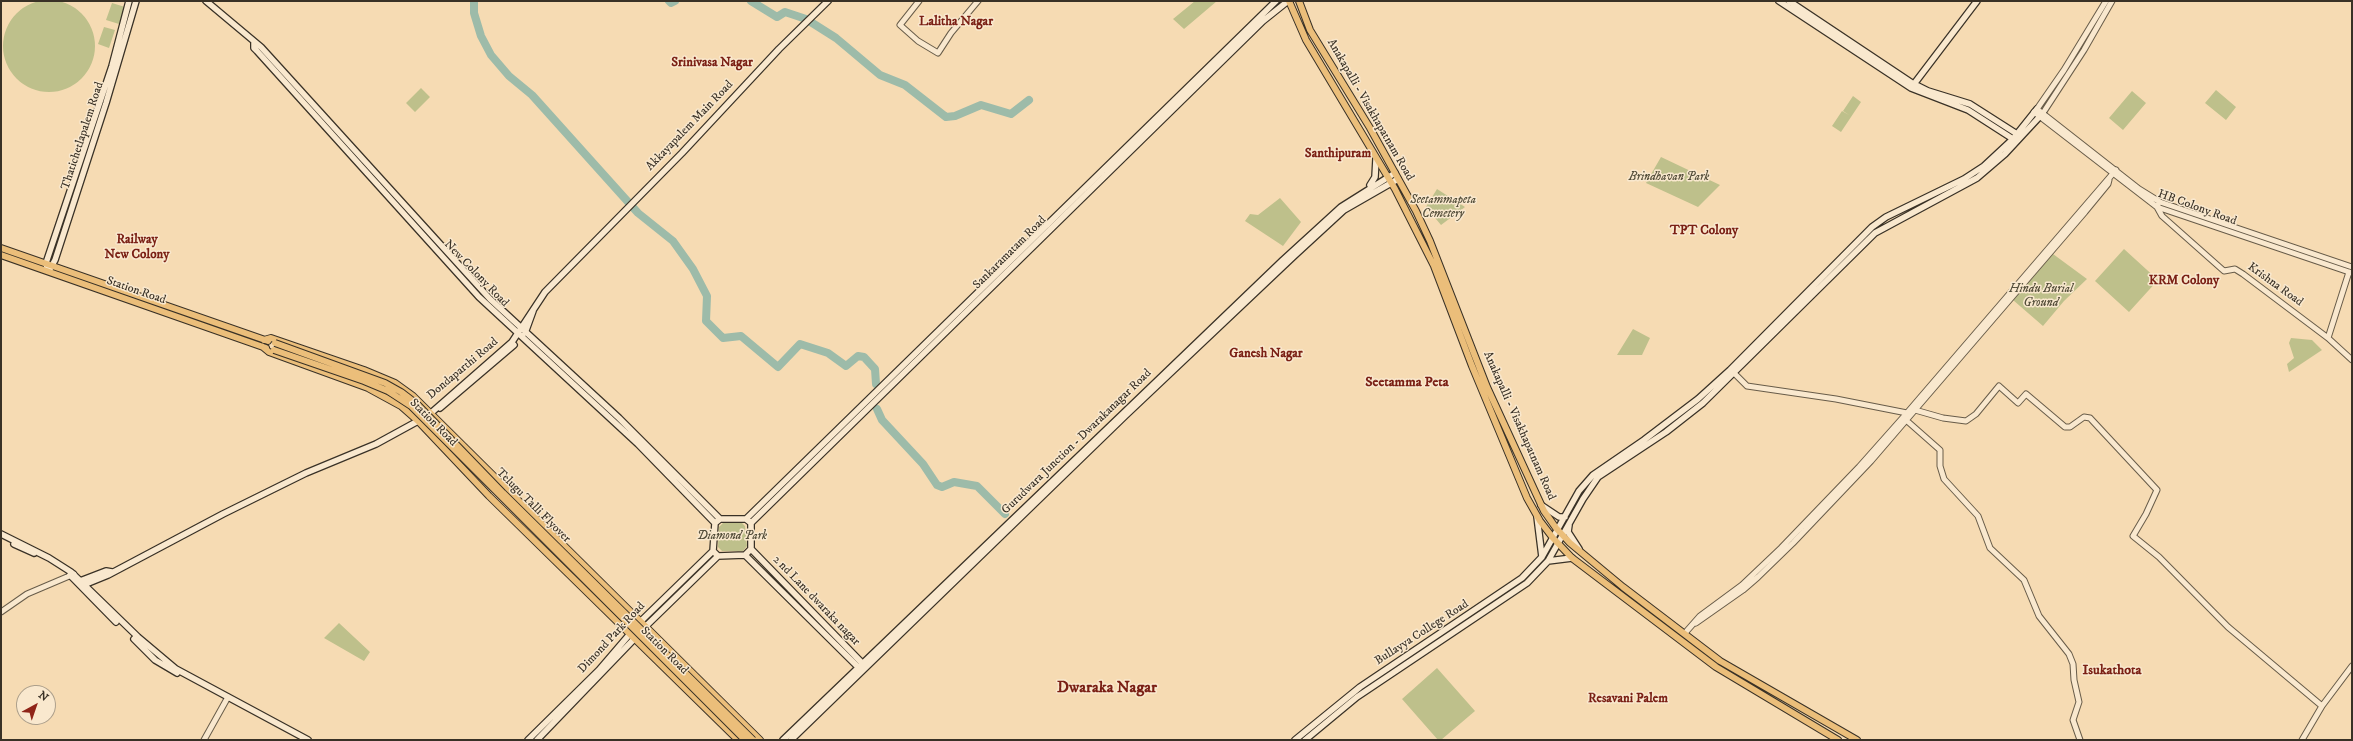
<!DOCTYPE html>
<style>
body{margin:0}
#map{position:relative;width:2353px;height:741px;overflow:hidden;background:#f6dbb3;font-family:"IM FELL DW Pica",serif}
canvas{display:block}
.frame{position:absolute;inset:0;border:2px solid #393126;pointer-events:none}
.north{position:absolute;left:16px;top:685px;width:40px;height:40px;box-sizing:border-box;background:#f9e8ce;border:1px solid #ac9f8b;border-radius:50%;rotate:40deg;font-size:11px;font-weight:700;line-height:16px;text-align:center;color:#393126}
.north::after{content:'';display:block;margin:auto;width:14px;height:18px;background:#8f2418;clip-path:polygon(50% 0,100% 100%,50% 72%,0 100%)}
</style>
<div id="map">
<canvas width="2353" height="741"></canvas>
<div class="frame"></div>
<div class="north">N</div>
</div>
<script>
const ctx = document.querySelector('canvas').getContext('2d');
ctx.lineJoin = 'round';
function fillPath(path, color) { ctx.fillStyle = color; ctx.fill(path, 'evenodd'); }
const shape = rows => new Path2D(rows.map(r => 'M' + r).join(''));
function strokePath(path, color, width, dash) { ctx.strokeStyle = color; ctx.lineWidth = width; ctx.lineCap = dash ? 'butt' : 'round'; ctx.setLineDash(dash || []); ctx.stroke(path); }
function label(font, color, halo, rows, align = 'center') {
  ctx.font = font + ' "IM FELL DW Pica",serif'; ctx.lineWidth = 3; ctx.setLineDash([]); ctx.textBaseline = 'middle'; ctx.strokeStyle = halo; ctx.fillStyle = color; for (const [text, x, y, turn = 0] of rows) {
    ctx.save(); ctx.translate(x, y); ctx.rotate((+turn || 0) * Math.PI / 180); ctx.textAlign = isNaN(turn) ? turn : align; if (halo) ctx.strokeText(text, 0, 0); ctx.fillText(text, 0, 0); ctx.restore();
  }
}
const green = shape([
 '3 46a46 46 0 1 1 92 0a46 46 0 1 1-92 0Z',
 [1195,1,1217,1,1184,29,1173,19],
 [112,3,125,7,119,24,106,20],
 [104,27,115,30,109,48,98,44],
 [421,88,430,97,415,112,406,103],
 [2216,90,2236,107,2226,120,2205,103],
 [2132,91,2146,103,2123,130,2109,118],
 [1853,96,1861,102,1841,132,1832,126,1842,111,1849,115,1843,111],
 [1661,157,1720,185,1698,207,1646,183],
 [1437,189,1465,207,1441,225,1426,207],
 [1280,198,1301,222,1283,246,1245,221,1250,214,1258,215],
 [2124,249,2158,280,2129,312,2095,281],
 [2053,254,2087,279,2064,301,2043,326,2013,300],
 [1633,329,1650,338,1642,355,1617,355],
 [2291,338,2312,340,2322,350,2289,372,2287,364,2294,358,2289,343],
 [723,523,742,523,745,526,747,546,743,551,722,551,718,547,719,527],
 [339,623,370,652,364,661,324,638],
 [1437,668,1475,711,1441,740,1438,740,1402,699]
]);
const river = shape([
 [474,1,474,13,481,36,491,55,509,76,532,95,638,213,673,241,693,269,707,296,706,321,723,338,741,336,778,367,800,344,828,353,846,366,858,356,864,357,875,369,876,384],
 [669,1,671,3,675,1],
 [751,1,777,17,785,12,806,19,836,38,880,75,905,85,946,117,955,116,981,105,1011,114,1029,100],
 [877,409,882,420,923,464,937,485,942,487,954,482,977,486,1005,514]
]);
const tertiary = shape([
 [919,1,900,25,918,41,938,53,951,33,978,1],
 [2106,1,2064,70,2037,109,2139,189,2160,202,2352,267],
 [2034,112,2157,207,2352,273],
 [2043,113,2084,50,2112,1],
 [2158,205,2157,207,2162,216,2224,271,2235,269,2243,274,2328,338,2352,360],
 [2328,338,2349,272],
 [1734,373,1747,386,1836,399,1907,413,1915,410,1943,418,1966,421,1976,414,1999,386,2018,403,2026,394,2065,427,2070,427,2084,417,2090,418,2157,490,2146,514,2133,536,2159,557,2228,627,2322,706,2302,740],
 [1906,420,1940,450,1940,466,1944,479,1978,516,1990,548,2024,580,2039,616,2069,654,2073,664,2074,680,2079,702,2073,720,2080,740],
 [1,612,27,594,74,574],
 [1696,623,1743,590,1758,577,1793,543,1871,461,2085,212,2108,184,2109,180],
 [1685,633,1700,616,1742,585,1781,548,1859,467,1907,413,2116,170],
 [2322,706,2352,666],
 [204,740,228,697]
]);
const secondary = shape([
 [206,1,261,47,490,299,619,418,720,519],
 [1779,1,1911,88,1968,110,2013,139],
 [1789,1,1912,83,1928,91,1970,104,2017,134],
 [254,43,254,48,257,51,479,297,638,444,715,523],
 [1914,84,1977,1],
 [1370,185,1375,177,1376,159],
 [47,268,46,263,112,66,129,1],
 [50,269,55,260,106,103,136,1],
 [525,333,533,311],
 [440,408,514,345],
 [431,413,512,342,545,292,682,153,779,49,828,1],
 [1541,505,1559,517,1565,517],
 [1537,517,1542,557],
 [720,519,746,519,751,523,751,549,745,555,718,556,713,551,715,523,720,519],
 [746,519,1276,1],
 [751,523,1263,21,1288,1],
 [1569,525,1568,532,1579,549],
 [1,534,49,558,71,572,138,637,176,669,308,740],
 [14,544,34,553],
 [751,549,864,665],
 [745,555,860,669],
 [1548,561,1572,558],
 [70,575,116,622],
 [80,581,106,571,112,572],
 [81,586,108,575,223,514,306,473,376,444,418,421],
 [643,629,718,556],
 [134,639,155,660,177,673],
 [528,740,599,670,641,621,713,551],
 [537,740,638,635],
 [783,740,1283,260,1341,207,1395,173],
 [791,740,1125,416,1294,256,1344,210,1398,179],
 [1295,740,1360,687,1522,578,1542,557,1579,491,1593,475,1644,440,1698,399,1730,370,1872,227,1886,217,1964,179,1984,166,2013,139,2037,109],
 [1305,740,1357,697,1527,583,1548,561,1583,499,1598,477,1666,432,1703,403,1875,233,1977,178,2005,154,2043,113]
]);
const primary = shape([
 [1289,1,1306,40,1395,189,1434,266,1472,366,1527,498,1540,521,1553,538,1572,558,1716,667,1838,740],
 [1299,1,1310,30,1370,128,1416,211,1430,241,1487,387,1544,511,1556,528,1570,543,1623,587,1720,661,1857,740],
 [1,248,268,341],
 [1,255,266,348],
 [264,340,271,338,364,370,395,383,413,396,760,740],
 [263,347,269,352,368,388,401,406,418,421,489,496,738,740]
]);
const primaryBridge = shape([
 [275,343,385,383,401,392,418,405,503,493,753,740],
 [274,350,364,381,388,391,411,406,745,740]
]);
const streetNames = [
 ["Anakapalli - Visakhapatnam Road",1370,110,60],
 ["Akkayapalem Main Road",690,126,-46],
 ["Thatichetlapalem Road",83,136,-72],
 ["HB Colony Road",2197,208,20],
 ["Sankaramatam Road",1010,253,-45],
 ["New Colony Road",476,274,46],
 ["Krishna Road",2275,285,36],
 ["Station Road",136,291,19],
 ["Dondaparthi Road",463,369,-40],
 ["Station Road",433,423,45],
 ["Anakapalli - Visakhapatnam Road",1519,426,66],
 ["Gurudwara Junction - Dwarakanagar Road",1077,442,-44],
 ["Telugu Talli Flyover",533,506,45],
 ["2 nd Lane dwaraka nagar",816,601,46],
 ["Bullayya College Road",1422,633,-33],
 ["Dimond Park Road",612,638,-47],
 ["Station Road",664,651,45]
];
const parkNames = [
 ["Brindhavan Park",1669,178],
 ["Seetammapeta",1443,201],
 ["Cemetery",1443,215],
 ["Hindu Burial",2041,290],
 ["Ground",2041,304],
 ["Diamond Park",732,537]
];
const neighbourhoodNames = [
 ["Lalitha Nagar",956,22],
 ["Srinivasa Nagar",712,63],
 ["Santhipuram",1338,154],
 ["TPT Colony",1704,231],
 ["Railway",137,240],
 ["New Colony",137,255],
 ["KRM Colony",2184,281],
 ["Ganesh Nagar",1266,354],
 ["Resavani Palem",1628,699]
];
const quarterNames = [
 ["Seetamma Peta",1407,383],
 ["Isukathota",2112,671]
];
const districtNames = [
 ["Dwaraka Nagar",1107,689]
];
fillPath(green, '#bec08b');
strokePath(river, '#9dbba9', 8);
strokePath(tertiary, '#685c49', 7);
strokePath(secondary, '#393126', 8);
strokePath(primary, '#393126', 8);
strokePath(tertiary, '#f9e8ce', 5);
strokePath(secondary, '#f9e8ce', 5.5);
strokePath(primary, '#ebbe7a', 6);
strokePath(primaryBridge, '#393126', 8, []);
strokePath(primaryBridge, '#ebbe7a', 6);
label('12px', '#393126', '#f9e8ce', streetNames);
label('italic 12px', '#544e3a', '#f9e8ce', parkNames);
label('bold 13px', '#7a1f14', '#f9e8ce', neighbourhoodNames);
label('bold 14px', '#7a1f14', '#f9e8ce', quarterNames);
label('bold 16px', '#7a1f14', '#f9e8ce', districtNames);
</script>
